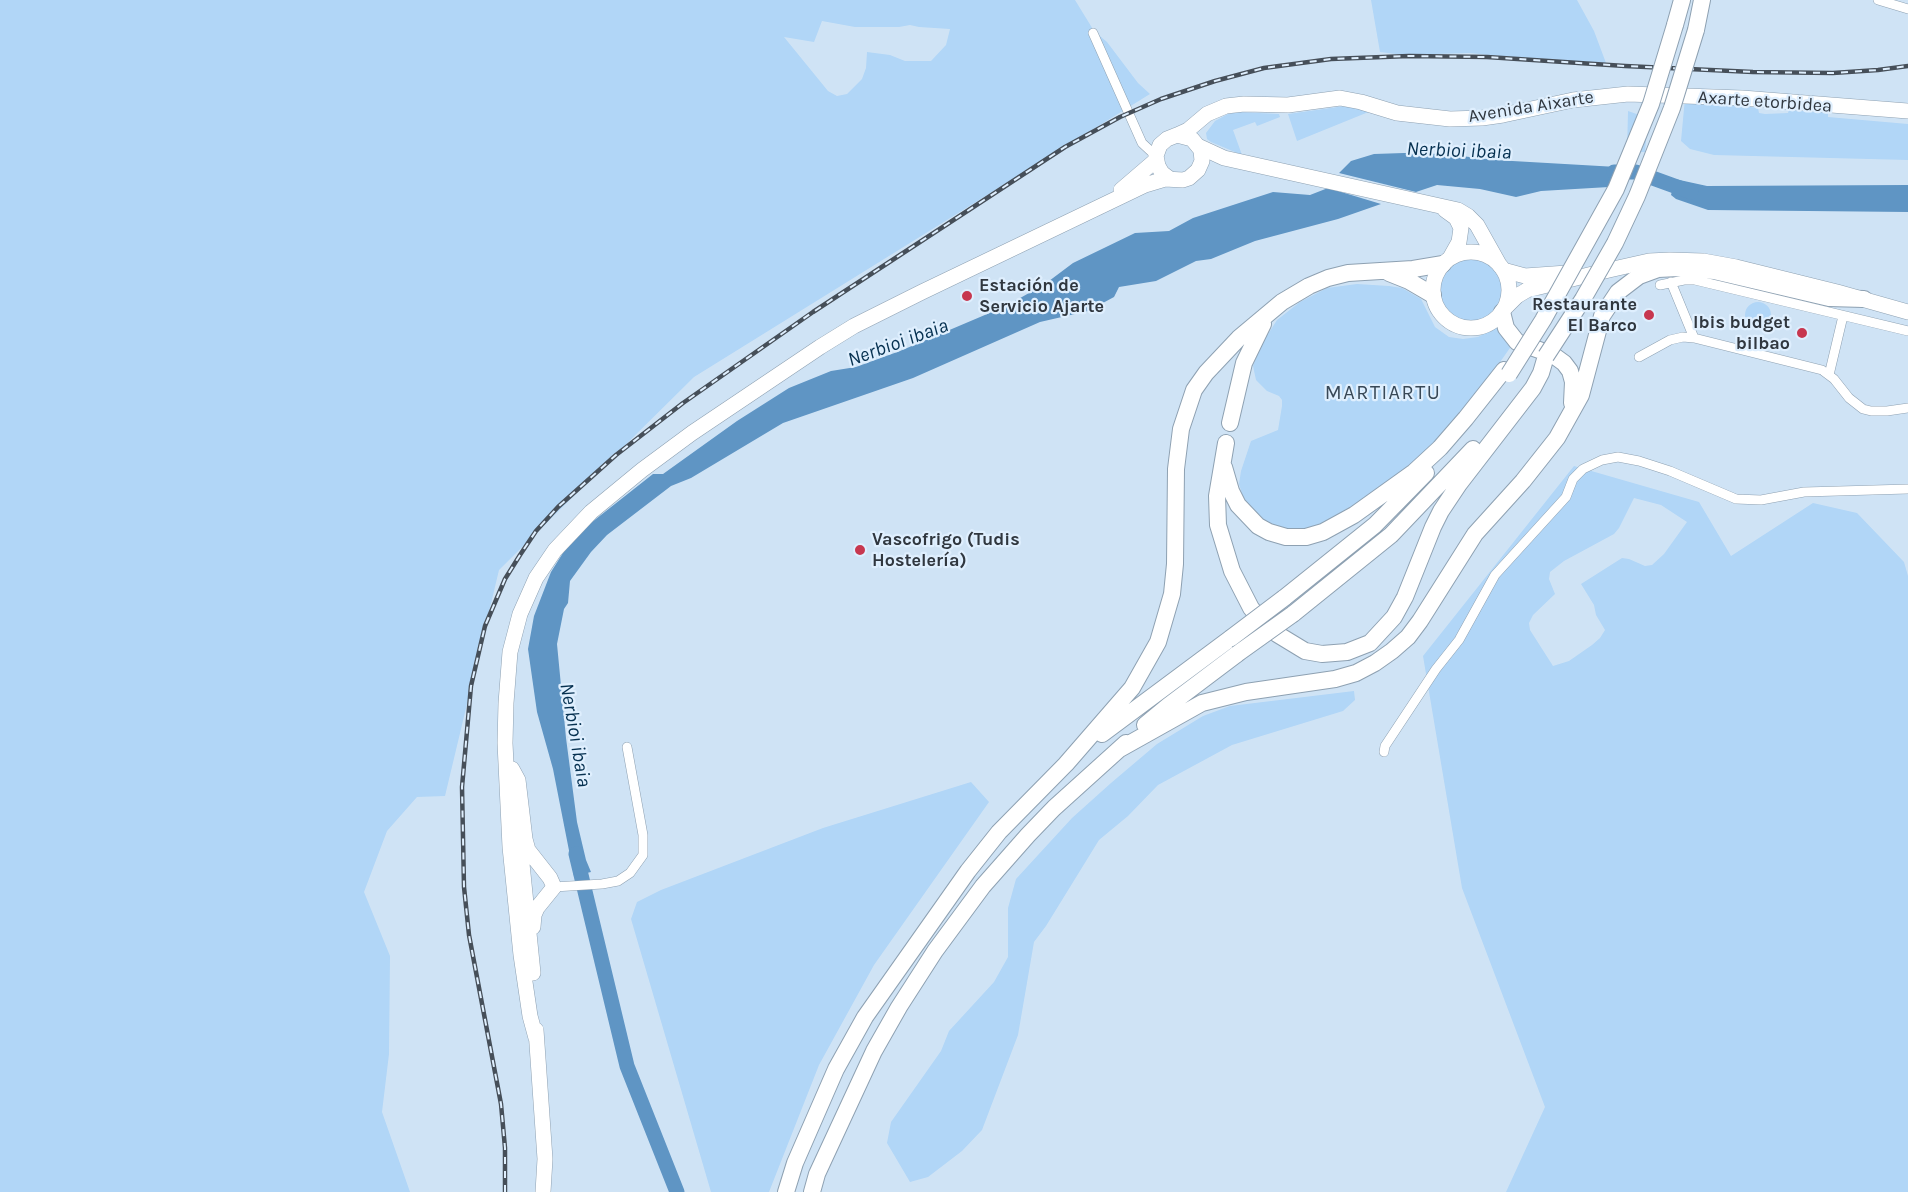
<!DOCTYPE html>
<meta charset="utf-8">
<style>
body{margin:0}
canvas{display:block;background:#cfe3f5}
</style>
<canvas width="1908" height="1192"></canvas>
<script>
const ctx = document.querySelector('canvas').getContext('2d');
ctx.lineJoin = 'round';
function fillPath(path, color) { ctx.fillStyle = color; ctx.fill(path, 'evenodd'); }
const shape = rows => new Path2D(rows.map(r => 'M' + r).join(''));
function strokePath(path, color, width, dash) { ctx.strokeStyle = color; ctx.lineWidth = width; ctx.lineCap = dash ? 'butt' : 'round'; ctx.setLineDash(dash || []); ctx.stroke(path); }
function label(font, color, halo, rows, align = 'center') {
  ctx.font = font + ' Karla,sans-serif'; ctx.lineWidth = 4.5; ctx.setLineDash([]); ctx.textBaseline = 'middle'; ctx.strokeStyle = halo; ctx.fillStyle = color; for (const [text, x, y, turn = 0] of rows) {
    ctx.save(); ctx.translate(x, y); ctx.rotate((+turn || 0) * Math.PI / 180); ctx.textAlign = isNaN(turn) ? turn : align; if (halo) ctx.strokeText(text, 0, 0); ctx.fillText(text, 0, 0); ctx.restore();
  }
}
const green = shape([
 [0,0,1075,0,1094,31,1107,42,1138,83,1150,94,694,377,499,570,445,796,417,797,387,831,364,892,390,956,389,1054,382,1112,410,1192,0,1192],
 [822,21,855,27,899,27,910,25,919,27,950,29,946,45,931,61,905,61,890,55,867,52,866,68,862,79,847,94,837,96,828,91,784,37,814,42],
 [1371,0,1577,0,1594,31,1606,63,1580,64,1469,53,1404,55,1380,52],
 [1685,98,1758,108,1759,113,1765,114,1788,113,1789,110,1828,112,1828,117,1908,124,1908,160,1714,155,1690,149,1681,141],
 [1352,105,1371,111,1297,141,1288,114],
 [1628,111,1648,118,1645,152,1627,152],
 [1238,112,1279,114,1280,117,1257,126,1255,122,1233,130,1242,155,1211,142,1207,139,1206,133,1215,121,1228,114],
 '1438 290a32 32 0 1 1 64 0a32 32 0 1 1-64 0Z',
 [1357,284,1389,286,1402,288,1421,299,1435,327,1449,337,1463,339,1478,337,1499,326,1512,345,1470,405,1408,469,1335,517,1306,531,1282,532,1267,525,1244,500,1239,484,1241,471,1251,441,1278,430,1282,406,1282,400,1279,396,1267,391,1256,380,1253,366,1261,345,1277,320,1300,302,1327,288],
 '1745 315a13 13 0 1 1 26 0a13 13 0 1 1-26 0Z',
 [1574,466,1699,502,1731,556,1813,503,1857,513,1904,562,1908,576,1908,1192,1506,1192,1545,1107,1462,888,1423,656],
 [1634,498,1661,505,1687,522,1664,554,1652,565,1645,566,1629,559,1622,558,1581,584,1594,605,1596,615,1605,630,1600,638,1592,645,1569,661,1553,666,1530,630,1529,623,1533,615,1555,594,1549,579,1550,572,1564,561,1614,534,1619,528],
 [1354,691,1355,700,1343,711,1232,745,1158,785,1128,816,1099,840,1046,926,1034,942,1018,1035,982,1130,962,1151,928,1177,910,1182,887,1143,891,1122,941,1051,949,1031,994,982,1008,957,1008,908,1016,879,1072,818,1111,783,1157,744,1203,716,1230,706],
 [971,782,989,802,874,965,819,1065,769,1192,711,1192,631,919,637,902,661,890,823,828]
]);
const water = shape([
 [1404,153,1444,154,1495,160,1617,167,1609,187,1541,191,1516,197,1480,189,1437,185,1416,192,1339,173,1351,161,1374,154],
 [1675,179,1707,186,1908,185,1908,212,1708,210,1676,199,1671,195],
 [1328,188,1381,204,1338,219,1255,241,1211,259,1196,261,1156,281,1119,287,1114,297,1088,311,1040,322,913,378,783,423,691,478,671,486,607,535,591,552,570,581,568,603,564,609,557,644,566,738,577,822,586,860,591,872,574,876,553,769,537,712,528,649,534,616,551,572,568,545,587,526,653,474,663,474,737,421,789,388,831,371,856,367,900,351,1006,306,1045,284,1073,263,1135,233,1169,231,1193,218,1273,192,1310,195]
]);
const river = shape([
 [1614,172,1636,172,1691,192],
 [576,854,627,1066,677,1192]
]);
const minor = shape([
 [1878,0,1908,9],
 [1093,33,1142,143,1156,156],
 [1671,282,1694,338],
 [1660,285,1684,280,1695,280,1908,331],
 [1639,357,1670,340,1683,337,1694,338,1822,370,1834,379,1849,398,1863,409,1871,411,1887,411,1908,408],
 [1829,375,1843,316],
 [1384,752,1385,746,1436,669,1459,640,1495,575,1566,497,1573,479,1583,469,1602,460,1618,457,1639,461,1670,471,1736,499,1761,500,1804,492,1908,489],
 [554,887,602,884,618,881,630,873,643,855,643,835,627,747]
]);
const primary = shape([
 [1177,135,1188,130,1207,114,1226,106,1244,104,1288,105,1340,98,1361,102,1397,113,1450,119,1482,118,1503,115,1573,100,1628,94,1742,98,1908,111],
 [1198,146,1224,158,1458,210,1468,216,1477,225,1500,266],
 [1121,190,1156,160],
 [1445,210,1456,218,1461,228,1459,242,1450,258],
 '1433 290a38 38 0 1 1 76 0a38 38 0 1 1-76 0Z',
 [1503,270,1525,276,1567,273],
 [1504,309,1517,296,1527,290,1609,270,1649,261,1670,260,1703,261,1736,267,1837,292,1908,312],
 [512,769,518,780,525,839,528,850,550,878,554,887,537,908,534,915,533,927],
 [518,824,533,973],
 [536,1030,545,1159,543,1192],
 [536,1038,530,1016,521,955,510,847,505,743,506,703,510,652,520,614,536,578,555,550,591,512,642,470,692,433,820,347,854,326,922,292,1145,185,1165,179,1183,180,1189,178,1198,170,1202,161,1201,150,1192,139,1177,135,1167,139,1160,145,1156,156,1158,166,1162,173,1170,179]
]);
const motorway = shape([
 [1675,25,1682,0],
 [1696,30,1702,0],
 [1389,273,1409,281,1433,295],
 [1502,312,1506,328,1517,342,1553,355,1564,363,1570,371,1573,382,1572,403],
 [1230,423,1244,363,1263,324],
 [1226,443,1217,496,1218,525,1232,571,1251,608,1262,622,1277,634,1305,651,1322,654,1347,652,1370,643,1394,617,1405,597,1433,527,1441,511,1459,484,1533,388,1541,373,1546,356],
 [1224,467,1231,491,1238,505,1258,526,1269,532,1286,537,1306,537,1323,532,1354,515,1414,472,1440,448,1466,418,1504,370],
 [1284,598,1375,525,1426,473],
 [1293,614,1391,535,1473,449],
 [1145,725,1168,706,1237,654],
 [1102,734,1231,638],
 [1118,750,1202,703,1246,692,1335,679,1356,673,1375,663,1392,651,1408,637,1420,621,1475,534,1523,481,1557,438,1581,395,1602,316,1618,292,1639,276,1658,269,1678,268,1714,271,1829,298,1864,299],
 [786,1192,795,1163,836,1069,865,1017,968,871,999,832,1066,764,1132,688,1158,642,1172,594,1175,564,1176,469,1181,429,1194,390,1206,373,1239,338,1282,302,1309,286,1328,278,1348,273,1413,269,1443,264],
 [812,1192,817,1174,874,1051,899,1007,935,951,983,886,1028,835,1054,808,1126,743]
]);
const rail = shape([
 [505,1192,505,1148,501,1104,469,935,464,887,462,787,471,686,485,626,505,579,520,555,536,531,558,507,616,455,683,403,813,312,1065,147,1120,117,1161,99,1215,81,1264,68,1331,59,1409,56,1487,57,1625,66,1753,72,1833,73,1878,70,1908,66]
]);
const motorwayBridge = shape([
 [1546,356,1583,299,1615,243,1637,196,1672,108,1696,30],
 [1509,374,1543,320,1616,189,1651,104,1675,25],
 [1231,638,1284,598],
 [1237,654,1293,614]
]);
const markers = [
 [967,296,6,"#c7374f"],
 [1649,315,6,"#c7374f"],
 [1802,333,6,"#c7374f"],
 [860,550,6,"#c7374f"]
];
const streetNames = [
 ["Axarte etorbidea",1765,102,4],
 ["Avenida Aixarte",1531,107,-9]
];
const poiNames = [
 ["Estación de",979,286],
 ["Servicio Ajarte",979,307],
 ["Restaurante",1637,305,"right"],
 ["El Barco",1637,326,"right"],
 ["Ibis budget",1790,323,"right"],
 ["bilbao",1790,344,"right"],
 ["Vascofrigo (Tudis",872,540],
 ["Hostelería)",872,561]
];
const waterNames = [
 ["Nerbioi ibaia",1459,151,2],
 ["Nerbioi ibaia",898,343,-20],
 ["Nerbioi ibaia",575,735,80]
];
const neighbourhoodNames = [
 ["MARTIARTU",1383,393]
];
fillPath(green, '#b1d6f7');
fillPath(water, '#5f95c4');
strokePath(river, '#5f95c4', 15);
strokePath(minor, '#8ea1b2', 10);
strokePath(primary, '#8ea1b2', 16);
strokePath(motorway, '#8ea1b2', 18);
strokePath(minor, '#fff', 9);
strokePath(primary, '#fff', 15);
strokePath(motorway, '#fff', 16);
strokePath(rail, '#464f59', 4.5);
strokePath(rail, '#dfeffe', 2, [7]);
strokePath(motorwayBridge, '#8ea1b2', 18, []);
strokePath(motorwayBridge, '#fff', 16);
for (const [x, y, r, color] of markers) { const dot = new Path2D(); dot.arc(x, y, r, 0, 2 * Math.PI); ctx.fillStyle = color; ctx.fill(dot); strokePath(dot, '#dfeffe', 2); }
label('18px', '#30373f', '#dfeffe', streetNames);
label('bold 18px', '#30373f', '#dfeffe', poiNames, 'left');
label('italic 20px', '#063151', '#dfeffe', waterNames);
ctx.letterSpacing = '1.5px';
label('20px', '#384857', '#dfeffe', neighbourhoodNames);
ctx.letterSpacing = '0px';
</script>
